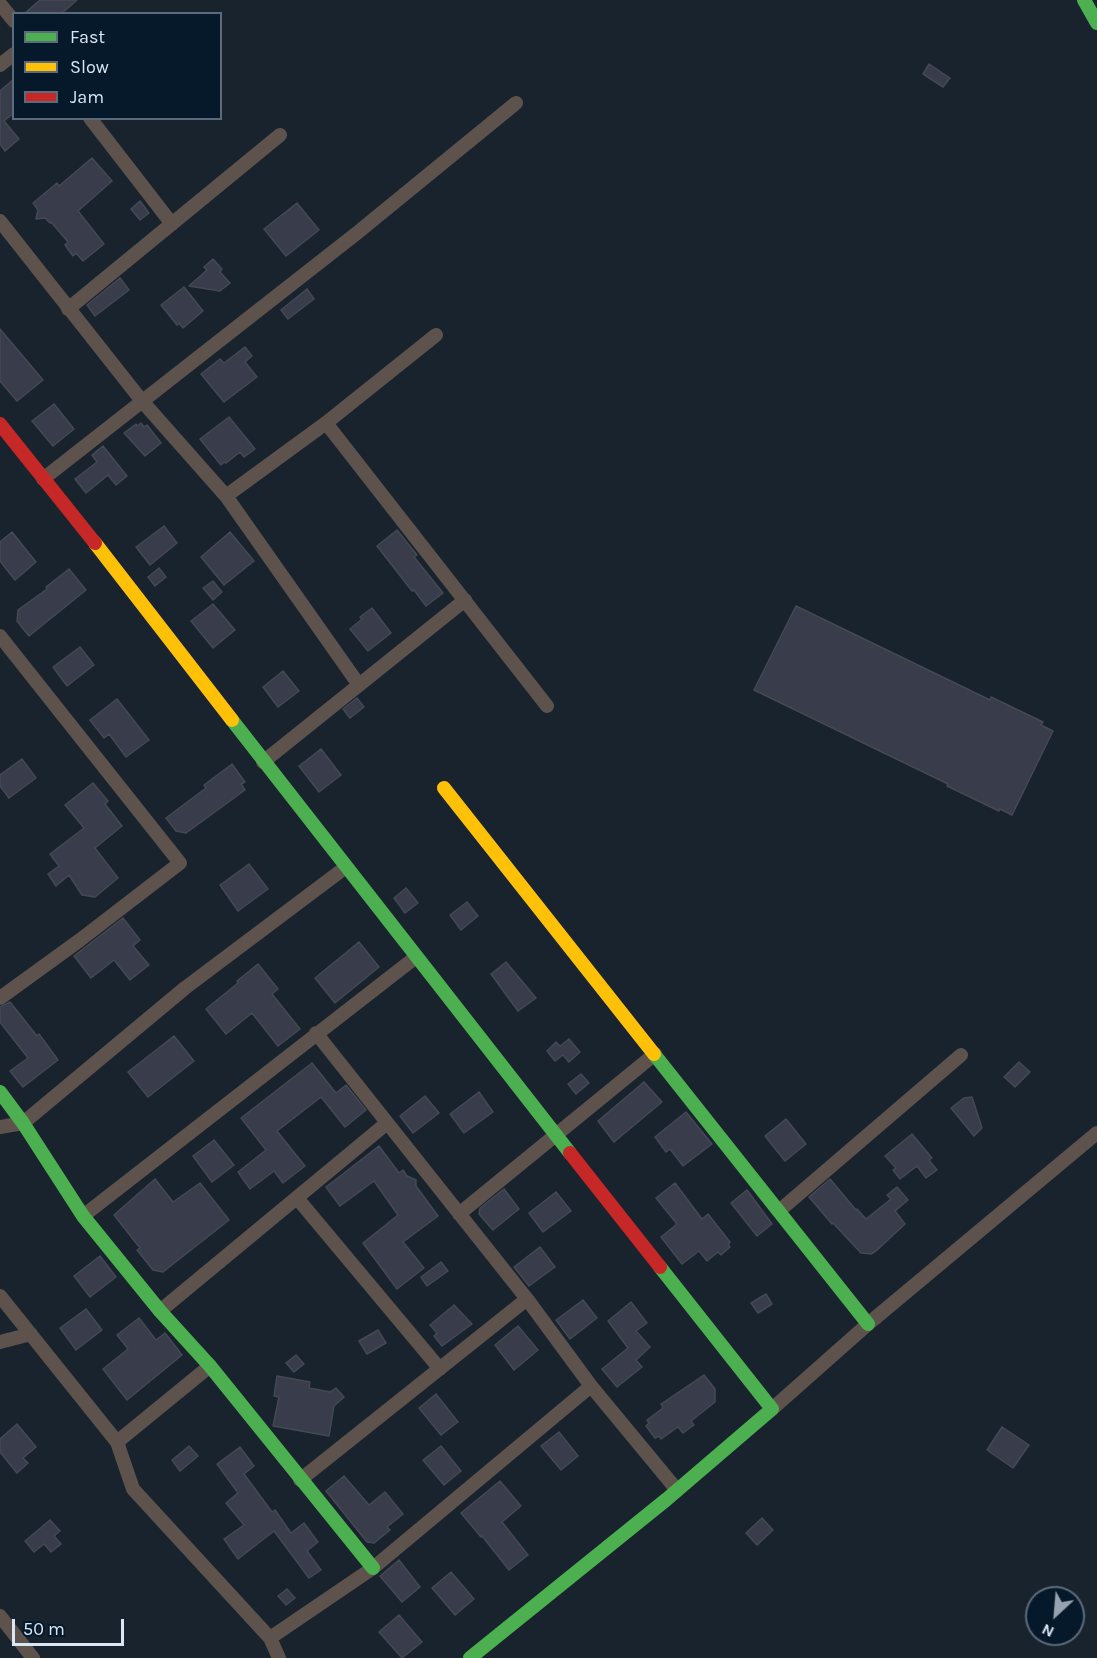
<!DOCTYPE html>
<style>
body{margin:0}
#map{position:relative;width:1097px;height:1658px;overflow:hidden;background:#18232d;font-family:Karla,sans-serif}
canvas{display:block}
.legend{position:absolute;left:12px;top:12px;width:210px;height:108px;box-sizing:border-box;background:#06192b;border:2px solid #5b6b7b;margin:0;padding:8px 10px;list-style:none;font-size:18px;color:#dae6f4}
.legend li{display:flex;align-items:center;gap:12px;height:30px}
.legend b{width:30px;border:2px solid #5b6b7b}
.north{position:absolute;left:1025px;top:1586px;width:60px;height:60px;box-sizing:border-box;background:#06192b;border:2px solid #5b6b7b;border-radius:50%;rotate:206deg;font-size:16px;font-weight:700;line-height:24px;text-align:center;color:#dae6f4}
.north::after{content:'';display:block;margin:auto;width:21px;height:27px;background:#96a2ae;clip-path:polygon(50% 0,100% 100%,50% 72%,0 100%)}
.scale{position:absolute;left:12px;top:1619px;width:112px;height:27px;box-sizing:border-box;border:3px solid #dae6f4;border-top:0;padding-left:8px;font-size:18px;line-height:21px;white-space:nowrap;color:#dae6f4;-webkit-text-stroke:4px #06192b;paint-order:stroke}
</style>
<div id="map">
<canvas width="1097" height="1658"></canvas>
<ul class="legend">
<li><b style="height:8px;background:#4caf50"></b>Fast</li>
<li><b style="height:8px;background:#ffc107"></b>Slow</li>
<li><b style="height:8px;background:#c62828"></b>Jam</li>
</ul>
<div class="north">N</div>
<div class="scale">50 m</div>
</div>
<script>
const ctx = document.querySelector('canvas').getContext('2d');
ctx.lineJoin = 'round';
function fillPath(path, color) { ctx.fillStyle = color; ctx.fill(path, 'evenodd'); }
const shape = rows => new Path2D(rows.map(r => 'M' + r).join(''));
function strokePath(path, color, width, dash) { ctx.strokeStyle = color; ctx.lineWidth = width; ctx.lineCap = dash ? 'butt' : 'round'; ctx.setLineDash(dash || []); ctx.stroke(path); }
const building = shape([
 [40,0,77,0,61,14,24,14,40,0],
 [929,64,950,78,943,87,923,74,929,64],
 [14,79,14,113,4,121,19,139,5,151,0,144,0,91,14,79],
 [92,158,112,181,78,211,104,244,83,261,76,253,73,256,65,245,68,242,51,222,50,223,45,218,36,219,38,210,33,203,57,183,59,186,92,158],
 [140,201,149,213,140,220,131,209,140,201],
 [297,203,319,230,286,256,264,229,297,203],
 [213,259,222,269,220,272,230,283,220,291,189,286,207,270,204,267,213,259],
 [120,278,129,290,95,316,87,305,120,278],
 [184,287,203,311,183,328,179,323,177,325,161,305,184,287],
 [307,289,314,299,288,319,281,310,307,289],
 [0,329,43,380,17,401,0,381,0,329],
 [245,347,252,356,245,362,257,377,224,402,201,374,220,359,224,363,245,347],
 [54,404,74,429,53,446,32,421,54,404],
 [229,417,255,449,244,457,240,452,226,463,224,462,221,465,200,439,229,417],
 [141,423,144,427,147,425,161,443,145,456,124,433,136,424,137,426,141,423],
 [103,446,127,476,116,485,108,475,86,493,75,479,97,462,92,455,103,446],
 [164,526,177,543,150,565,136,547,164,526],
 [397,530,417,555,414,557,443,593,426,606,414,590,412,591,377,546,397,530],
 [12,532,36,562,15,580,0,561,0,542,12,532],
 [230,532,254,561,224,585,201,557,230,532],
 [159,568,166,577,155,586,148,577,159,568],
 [69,569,86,590,29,636,17,621,18,610,47,589,46,587,69,569],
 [213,581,222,592,213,600,203,588,213,581],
 [213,604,235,630,213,648,191,621,213,604],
 [796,606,990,700,991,697,1043,722,1041,725,1053,731,1012,815,1000,809,999,811,947,786,948,784,754,690,796,606],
 [372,608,391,633,368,651,350,629,362,619,360,617,372,608],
 [80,647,94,665,67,686,53,667,80,647],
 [283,671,299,691,278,707,263,687,283,671],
 [357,698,364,707,350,718,343,709,357,698],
 [117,699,149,740,126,757,109,734,104,738,90,720,117,699],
 [321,749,341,775,319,792,299,766,321,749],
 [22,759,36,778,9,798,0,786,0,775,22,759],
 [232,764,245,782,241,784,245,790,186,833,176,831,166,818,206,788,204,785,232,764],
 [93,783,108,801,105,804,122,826,95,848,118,878,95,897,82,895,69,875,56,886,48,874,59,866,50,854,84,828,65,805,93,783],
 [249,864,268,889,238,911,220,885,249,864],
 [406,888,418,903,405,913,394,898,406,888],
 [467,902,478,916,461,930,450,915,467,902],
 [123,918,140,940,133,946,149,965,130,980,114,960,91,978,74,956,123,918],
 [359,942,379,967,335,1003,315,978,359,942],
 [506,962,536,998,518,1011,491,974,506,962],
 [258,964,278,989,272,994,300,1029,278,1046,252,1013,226,1034,206,1009,238,983,237,981,258,964],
 [10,1002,37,1036,39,1034,58,1060,23,1087,10,1071,28,1058,0,1022,0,1007,10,1002],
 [174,1036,194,1061,148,1097,128,1072,174,1036],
 [569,1039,580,1052,569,1062,563,1055,555,1061,547,1051,556,1042,560,1046,569,1039],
 [1019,1062,1030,1072,1015,1087,1004,1077,1019,1062],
 [312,1063,336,1093,346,1085,366,1110,345,1127,321,1097,277,1131,305,1166,283,1183,274,1171,250,1189,238,1172,266,1150,241,1118,312,1063],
 [581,1074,589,1083,576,1094,568,1084,581,1074],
 [644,1082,662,1102,614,1142,598,1121,644,1082],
 [479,1092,493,1112,464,1133,450,1114,479,1092],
 [425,1096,439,1113,413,1133,400,1116,425,1096],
 [972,1097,982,1128,974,1136,951,1108,964,1098,972,1097],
 [686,1112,712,1144,683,1166,670,1149,666,1152,655,1137,686,1112],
 [786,1119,806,1144,785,1161,765,1136,786,1119],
 [912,1134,932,1158,929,1160,937,1170,926,1178,917,1166,900,1179,893,1170,896,1168,885,1156,912,1134],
 [214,1140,234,1165,212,1182,193,1156,214,1140],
 [379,1146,399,1173,403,1170,407,1176,416,1180,416,1186,438,1216,403,1242,424,1268,397,1289,363,1243,398,1215,374,1181,340,1206,326,1187,379,1146],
 [155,1179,173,1202,200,1183,229,1220,163,1272,153,1270,137,1250,140,1248,114,1215,155,1179],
 [830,1179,856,1210,857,1209,866,1219,891,1199,887,1195,897,1187,908,1200,895,1211,905,1224,876,1251,871,1254,861,1253,833,1223,832,1224,809,1197,830,1179],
 [675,1183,702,1219,708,1214,730,1242,728,1245,730,1247,721,1255,718,1252,707,1261,699,1251,682,1264,661,1237,677,1224,656,1198,675,1183],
 [504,1189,519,1209,493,1230,479,1214,480,1208,504,1189],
 [747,1190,772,1224,757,1236,731,1203,747,1190],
 [556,1192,571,1211,543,1232,529,1213,556,1192],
 [540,1247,555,1267,529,1286,514,1267,540,1247],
 [100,1256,116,1277,90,1297,74,1276,100,1256],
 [441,1262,448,1271,427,1286,421,1277,441,1262],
 [766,1294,772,1304,758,1313,751,1303,766,1294],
 [583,1300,597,1318,570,1339,556,1320,583,1300],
 [631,1302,647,1323,636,1331,650,1347,636,1360,642,1367,617,1387,602,1369,628,1348,608,1321,631,1302],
 [454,1305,472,1324,442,1346,434,1336,437,1333,430,1325,454,1305],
 [86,1309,102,1330,76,1350,60,1328,86,1309],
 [139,1318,156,1340,165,1333,182,1355,127,1400,103,1369,128,1349,117,1335,139,1318],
 [518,1326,538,1350,514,1370,495,1345,518,1326],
 [378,1330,386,1343,367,1354,359,1341,378,1330],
 [296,1355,304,1364,294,1372,286,1363,296,1355],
 [704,1375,715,1389,715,1402,691,1421,694,1425,683,1433,678,1427,661,1439,659,1436,655,1438,646,1426,649,1423,647,1420,663,1408,661,1404,704,1375],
 [277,1376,310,1382,309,1388,330,1392,336,1388,344,1397,334,1406,329,1436,273,1426,279,1397,274,1396,277,1376],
 [436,1394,458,1422,441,1435,419,1408,436,1394],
 [17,1424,36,1447,23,1458,28,1463,17,1473,0,1452,0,1439,17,1424],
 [1002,1427,1029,1445,1013,1468,987,1450,1002,1427],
 [559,1432,578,1456,561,1470,541,1446,559,1432],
 [189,1446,198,1456,180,1471,172,1460,189,1446],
 [441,1446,461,1471,444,1485,423,1460,441,1446],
 [240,1447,254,1466,244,1474,272,1512,275,1510,291,1533,304,1523,318,1542,307,1551,321,1570,309,1578,274,1531,238,1559,224,1539,244,1525,226,1503,238,1493,217,1464,240,1447],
 [344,1476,369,1505,385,1492,403,1514,387,1527,390,1530,374,1543,367,1542,326,1491,344,1476],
 [500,1481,521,1506,502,1522,528,1555,509,1570,482,1536,481,1537,461,1513,500,1481],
 [762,1518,773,1530,757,1545,746,1533,762,1518],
 [50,1520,60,1531,54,1536,61,1544,51,1552,44,1544,34,1552,25,1541,50,1520],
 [399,1560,420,1587,402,1602,380,1576,399,1560],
 [451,1572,474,1599,455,1615,432,1588,451,1572],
 [287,1589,295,1598,286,1605,278,1596,287,1589],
 [399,1615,422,1642,402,1658,379,1632,399,1615]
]);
const street = shape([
 [0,4,14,21],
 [0,65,14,54],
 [90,118,172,224],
 [0,221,142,401,226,496,359,685],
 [68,309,280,135],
 [326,423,547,706],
 [43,479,357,233,516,103],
 [226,496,326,423,436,335],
 [0,636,180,863,80,940,0,998],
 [263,762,465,600],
 [316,1033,527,1299,591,1386,677,1490],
 [0,1127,23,1123,185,988,346,867],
 [297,1198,440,1369],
 [779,1211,961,1055],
 [459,1214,655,1054],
 [83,1216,416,957],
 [0,1296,117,1442,133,1489,270,1638,279,1658],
 [160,1311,387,1123],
 [0,1342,31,1334],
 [772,1409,868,1324,1097,1133],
 [117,1442,210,1366],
 [300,1480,527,1299],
 [0,1616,33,1658],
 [270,1638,373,1568,591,1386]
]);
const fast = shape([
 [1084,0,1097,23],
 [232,720,570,1153],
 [654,1054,868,1324],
 [0,1092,23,1123,83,1216,160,1311,210,1366,373,1568],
 [470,1658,667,1499,772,1409,660,1267]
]);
const slow = shape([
 [95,543,232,720],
 [444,788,654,1054]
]);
const jam = shape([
 [0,424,95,543],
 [570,1153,660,1267]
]);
fillPath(building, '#393c4a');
strokePath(building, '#454953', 1.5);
strokePath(street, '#5e534c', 14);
strokePath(fast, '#4caf50', 14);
strokePath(slow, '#ffc107', 14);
strokePath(jam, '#c62828', 14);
</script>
